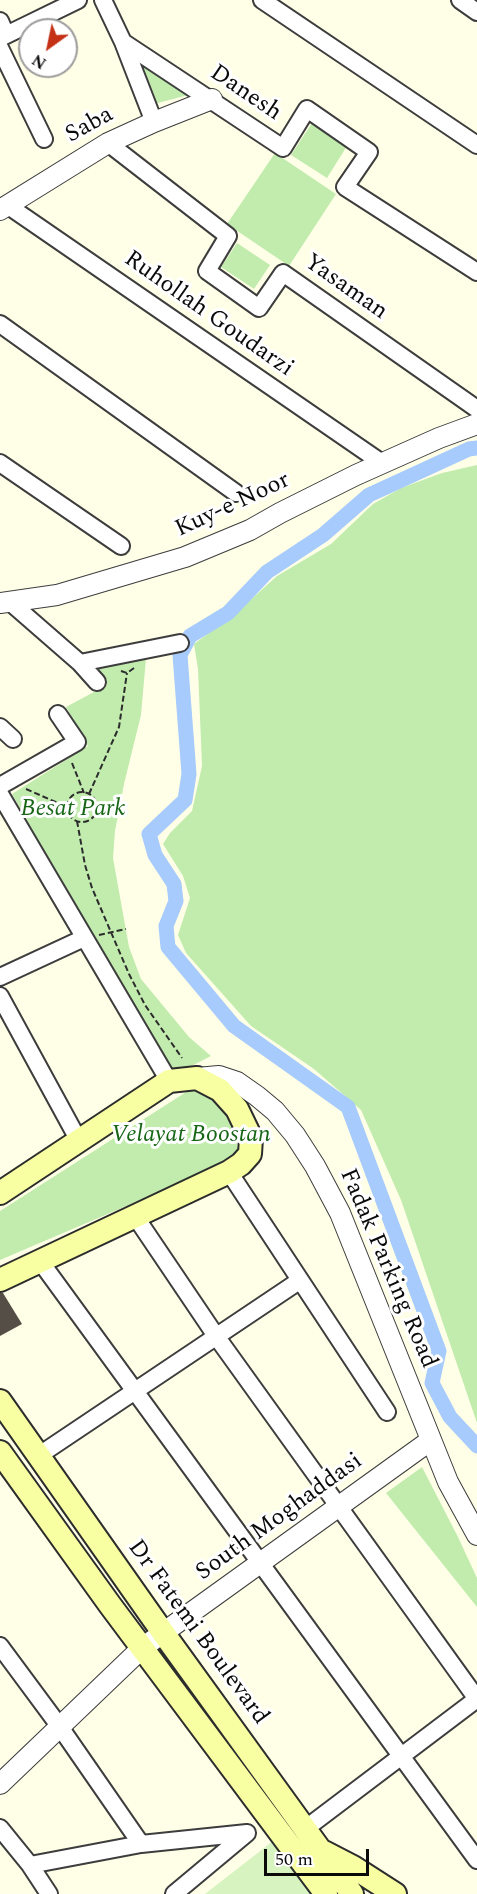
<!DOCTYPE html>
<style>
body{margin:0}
#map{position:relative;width:477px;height:1894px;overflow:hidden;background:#ffffe7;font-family:Spectral,serif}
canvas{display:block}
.north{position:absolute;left:18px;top:18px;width:60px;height:60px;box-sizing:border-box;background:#fff;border:2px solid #9d9d9d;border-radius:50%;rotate:213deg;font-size:16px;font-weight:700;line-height:24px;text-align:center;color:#0a0a0a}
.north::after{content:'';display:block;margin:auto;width:21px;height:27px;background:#c53117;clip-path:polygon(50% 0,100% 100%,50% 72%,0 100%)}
.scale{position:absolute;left:264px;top:1849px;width:105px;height:27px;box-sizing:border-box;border:3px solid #0a0a0a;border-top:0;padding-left:8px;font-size:18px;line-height:21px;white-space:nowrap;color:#0a0a0a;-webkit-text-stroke:4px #fff;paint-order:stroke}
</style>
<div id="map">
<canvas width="477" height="1894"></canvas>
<div class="north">N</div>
<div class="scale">50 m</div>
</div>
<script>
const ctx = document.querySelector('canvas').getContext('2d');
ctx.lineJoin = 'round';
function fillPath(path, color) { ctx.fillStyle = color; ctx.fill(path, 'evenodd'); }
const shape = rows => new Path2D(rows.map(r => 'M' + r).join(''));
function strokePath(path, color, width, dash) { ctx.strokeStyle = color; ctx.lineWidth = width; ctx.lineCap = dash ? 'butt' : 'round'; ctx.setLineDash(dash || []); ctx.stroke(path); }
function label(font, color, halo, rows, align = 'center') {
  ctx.font = font + ' Spectral,serif'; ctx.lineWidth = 6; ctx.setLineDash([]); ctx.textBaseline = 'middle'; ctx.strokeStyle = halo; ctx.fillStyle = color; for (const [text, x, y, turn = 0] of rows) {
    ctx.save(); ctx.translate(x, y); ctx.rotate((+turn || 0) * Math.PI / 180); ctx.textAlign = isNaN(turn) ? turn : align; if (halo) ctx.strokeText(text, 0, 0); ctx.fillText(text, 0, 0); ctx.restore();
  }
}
const green = shape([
 [136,59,192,94,154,104],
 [312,123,347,146,327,178,291,155],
 [275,153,336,194,289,266,227,224],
 [237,243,270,265,254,289,221,267],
 [477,465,477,1423,401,1200,361,1110,314,1069,251,1026,186,953,178,935,190,898,183,876,163,844,170,833,192,811,202,766,198,669,194,644,236,613,277,576,331,544,373,504,401,488,442,473],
 [146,658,141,715,124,784,115,831,113,858,129,947,141,979,189,1037,211,1056,176,1074,88,931,12,794,88,746,66,707,107,685,90,666],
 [194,1087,208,1093,218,1104,235,1131,238,1149,234,1160,0,1260,0,1211],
 [422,1467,458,1537,477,1578,477,1607,386,1493]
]);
const pitch = shape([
 [273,1841,312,1894,205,1894]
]);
const canal = shape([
 [477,448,469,449,369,495,323,535,267,572,228,613,190,636,180,655,189,774,185,800,149,834,155,855,174,884,176,901,166,926,168,947,234,1026,348,1107,439,1351,432,1383,450,1417,477,1446]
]);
const building = shape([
 [0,1293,3,1293,22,1324,0,1336]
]);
const path = shape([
 [121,671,127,673,134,668],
 [72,763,84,793],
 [26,789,67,807],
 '67 807a15 15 0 1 1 30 0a15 15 0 1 1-30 0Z',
 [89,794,119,727,127,673],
 [77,821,85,865,92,888,129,974,145,1005,182,1058],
 [99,935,126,929]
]);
const minor = shape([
 [103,0,123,42,154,122],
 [262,0,477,145],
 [460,0,477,12],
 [0,21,6,35],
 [0,38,78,0],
 [123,42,283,148,307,109,369,152,345,187,477,272],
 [0,48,44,139],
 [108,143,228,236,207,271,259,308,283,273,477,409],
 [7,205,382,463],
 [0,324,236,493],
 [0,463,121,546],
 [10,602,80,663,97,682],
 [80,663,180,643],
 [0,727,13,739],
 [0,786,77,742,58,714],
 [0,794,169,1081],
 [0,977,84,938],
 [0,996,79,1141],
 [229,1172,387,1412],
 [135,1216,216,1336,477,1699],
 [40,1261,477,1860],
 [38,1456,299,1281],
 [0,1646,60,1727,141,1844],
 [0,1828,30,1865,49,1894],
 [305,1829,477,1699],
 [30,1865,141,1844,247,1833],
 [174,1894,247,1833]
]);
const tertiary = shape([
 [0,210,108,143,154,122,212,99],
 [0,603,57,595,185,557,250,530,280,513,356,475,439,438,477,424],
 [197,1078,219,1076,237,1082,257,1096,275,1111,295,1135,315,1166,340,1213,448,1482,477,1535],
 [0,1784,142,1648,431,1440]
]);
const secondary = shape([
 [0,1193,169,1081,197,1078,220,1090,237,1109,251,1138,250,1154,241,1164,229,1172,0,1280],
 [0,1401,164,1634,352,1894],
 [0,1452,110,1605,326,1894],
 [324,1852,353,1867,395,1894]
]);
const streetNames = [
 ["Danesh",245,94,34],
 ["Saba",90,126,-29],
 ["Yasaman",345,288,35],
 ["Ruhollah Goudarzi",208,315,35],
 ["Kuy-e Noor",233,506,-25],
 ["Fadak Parking Road",387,1269,67],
 ["South Moghaddasi",280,1518,-36],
 ["Dr Fatemi Boulevard",197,1633,54]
];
const parkNames = [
 ["Besat Park",73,810],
 ["Velayat Boostan",191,1136]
];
fillPath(green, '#c2ecae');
fillPath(pitch, '#d7f3c0');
strokePath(canal, '#a6cbfc', 15);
fillPath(building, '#544e46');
strokePath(minor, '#3d3d3d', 20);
strokePath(tertiary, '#3d3d3d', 22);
strokePath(secondary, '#2c2c2c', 26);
strokePath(path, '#2c2c2c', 2, [6, 3]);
strokePath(minor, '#fff', 16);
strokePath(tertiary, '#fff', 20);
strokePath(secondary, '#f7ffa2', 22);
label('24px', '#0a0a0a', '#fff', streetNames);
label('italic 24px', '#176616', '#fff', parkNames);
</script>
